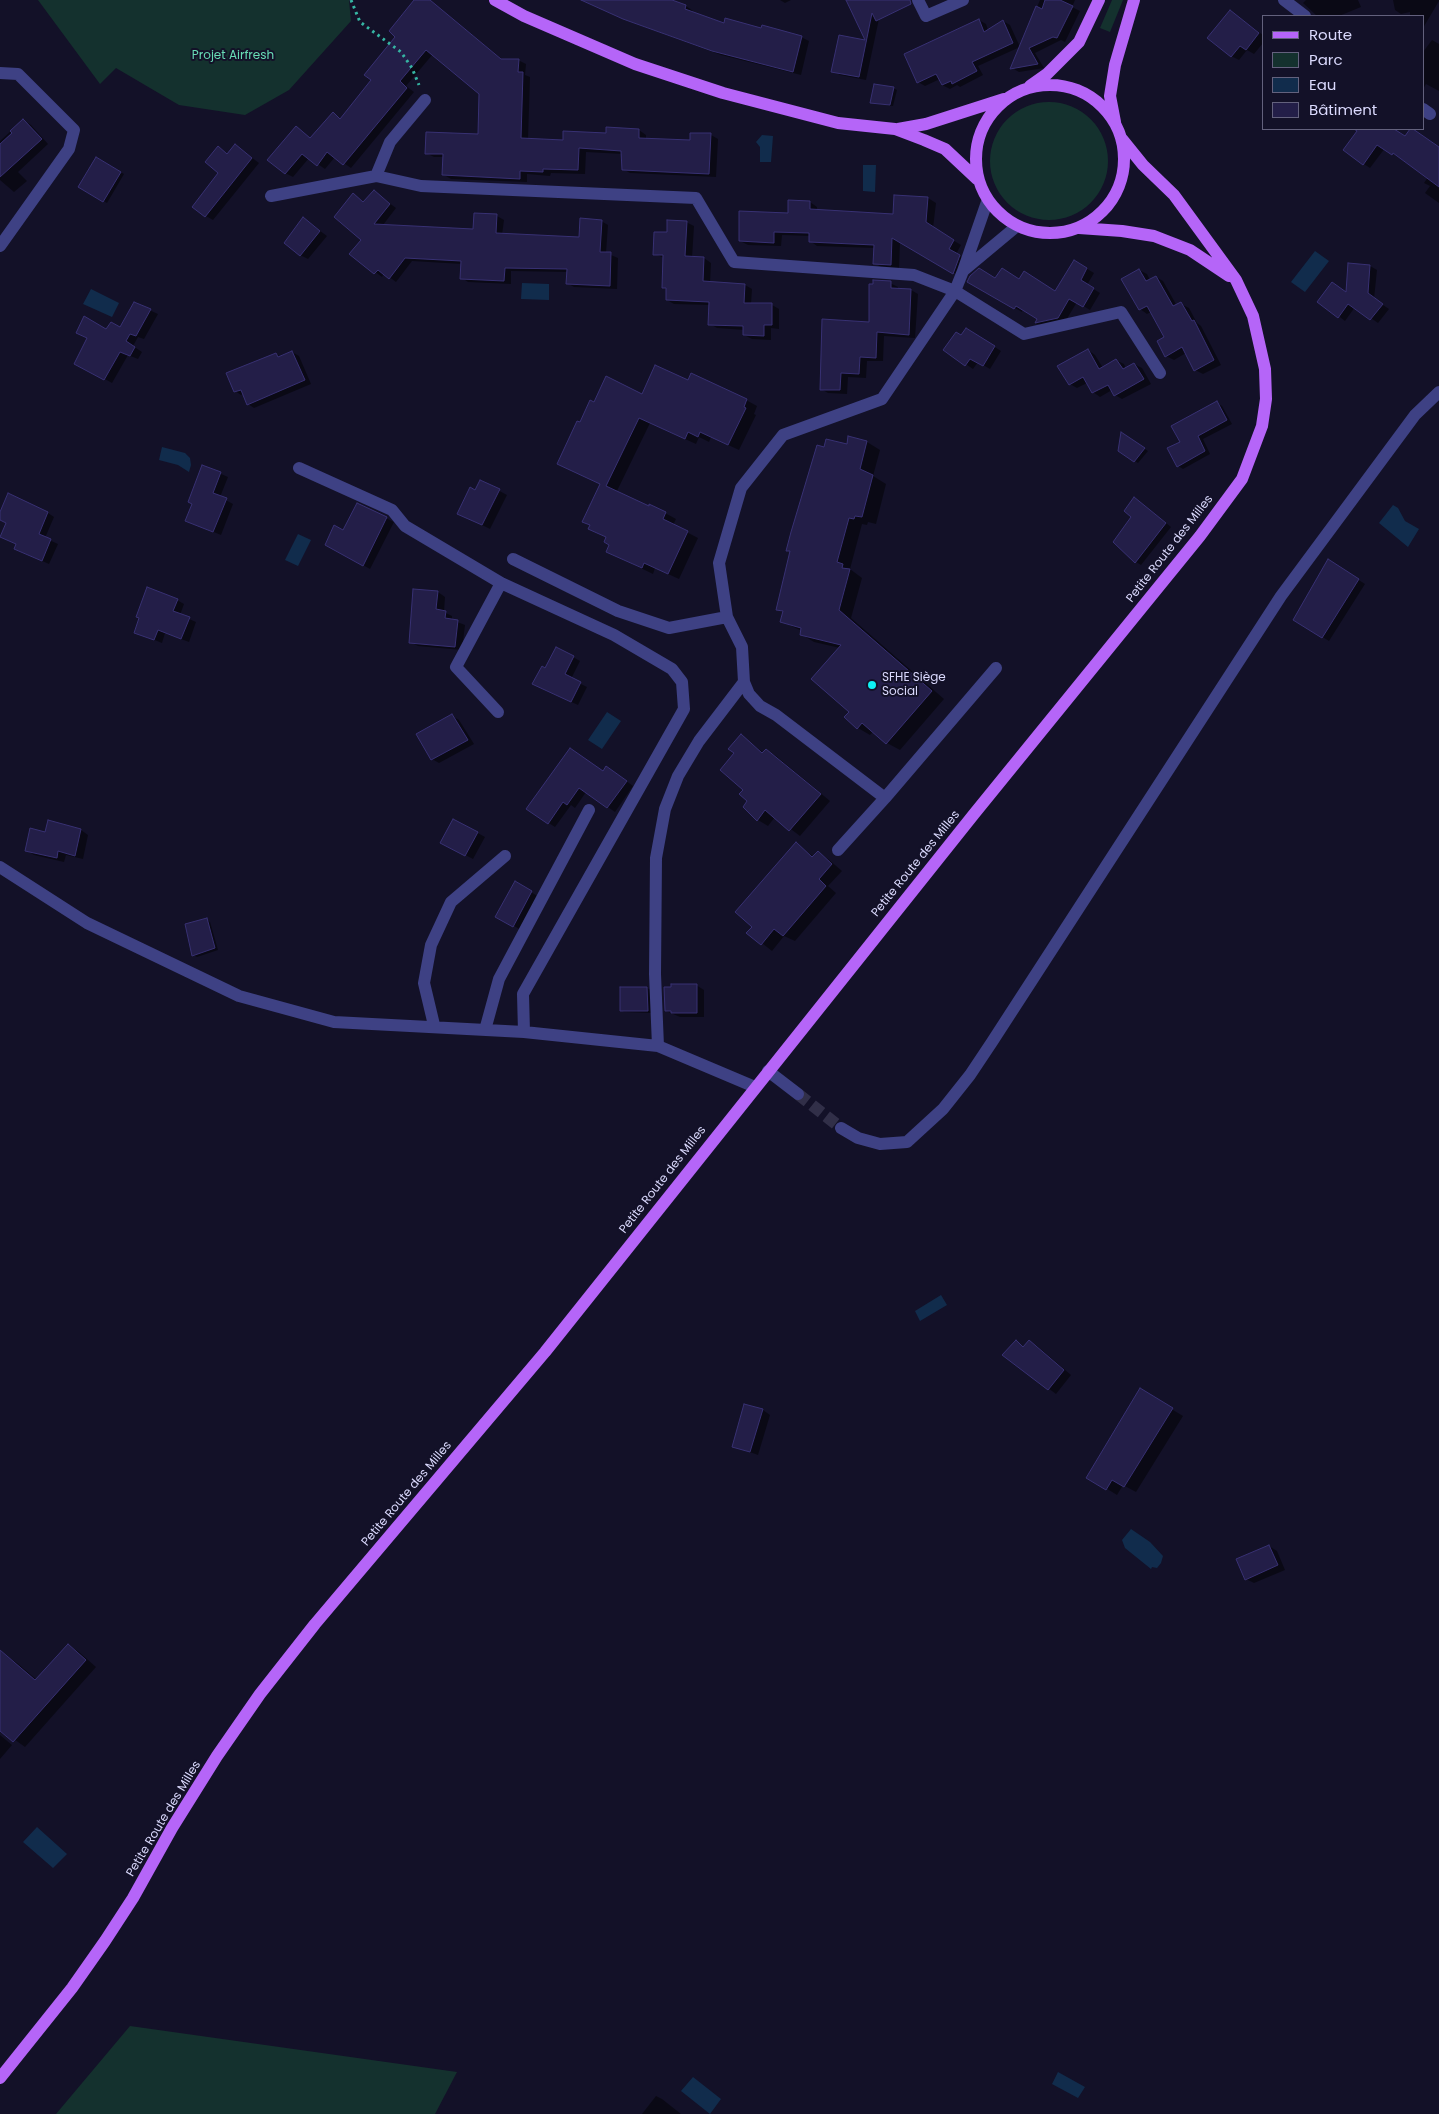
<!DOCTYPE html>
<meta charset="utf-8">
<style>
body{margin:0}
#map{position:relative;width:1439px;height:2114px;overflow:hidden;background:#131128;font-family:Poppins,sans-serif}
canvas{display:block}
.legend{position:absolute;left:1262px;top:15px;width:162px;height:115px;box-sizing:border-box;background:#131128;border:1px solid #63617d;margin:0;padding:6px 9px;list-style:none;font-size:15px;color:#dad9fd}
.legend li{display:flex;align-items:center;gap:10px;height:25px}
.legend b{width:25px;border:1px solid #63617d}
</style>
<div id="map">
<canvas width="1439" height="2114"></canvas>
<ul class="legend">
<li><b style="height:6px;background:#b565f8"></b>Route</li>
<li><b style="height:14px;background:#14312e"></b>Parc</li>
<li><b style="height:14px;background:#112c4c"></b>Eau</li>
<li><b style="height:14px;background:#231e48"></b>Bâtiment</li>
</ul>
</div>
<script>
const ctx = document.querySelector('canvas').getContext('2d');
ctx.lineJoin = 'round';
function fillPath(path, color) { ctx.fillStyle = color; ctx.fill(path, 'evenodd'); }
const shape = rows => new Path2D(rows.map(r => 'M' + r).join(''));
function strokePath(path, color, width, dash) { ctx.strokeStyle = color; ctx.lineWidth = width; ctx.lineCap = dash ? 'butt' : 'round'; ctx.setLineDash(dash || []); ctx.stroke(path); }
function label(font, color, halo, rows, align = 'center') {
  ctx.font = font + ' Poppins,sans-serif'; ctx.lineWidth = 4; ctx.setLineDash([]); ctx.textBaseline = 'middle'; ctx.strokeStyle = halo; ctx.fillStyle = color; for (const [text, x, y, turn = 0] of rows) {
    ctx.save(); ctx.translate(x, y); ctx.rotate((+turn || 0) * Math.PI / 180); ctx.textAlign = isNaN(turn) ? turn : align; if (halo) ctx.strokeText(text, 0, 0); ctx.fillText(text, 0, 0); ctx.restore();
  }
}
const green = shape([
 [38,0,349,0,351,21,289,90,245,115,179,105,116,68,100,84],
 [1112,0,1123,0,1110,32,1100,28],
 '990 161a59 59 0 1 1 118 0a59 59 0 1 1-118 0Z',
 [130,2026,457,2072,435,2114,56,2114]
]);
const water = shape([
 [762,135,773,136,771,162,760,162,760,147,756,142],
 [863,165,876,165,875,192,863,191],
 [1315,251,1329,261,1305,292,1291,282],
 [522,283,549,284,549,300,521,299],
 [91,289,119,303,112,317,83,304],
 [162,447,185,453,190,458,191,465,189,472,178,465,159,460],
 [1393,505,1398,508,1405,521,1419,529,1408,547,1379,523],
 [298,534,311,540,298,566,285,560],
 [607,712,621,721,602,749,588,740],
 [941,1295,947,1305,920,1321,915,1311],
 [1131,1529,1150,1542,1163,1556,1161,1563,1157,1568,1152,1567,1151,1569,1125,1548,1122,1540],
 [37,1827,67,1854,53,1868,23,1842],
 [1058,2072,1085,2087,1078,2098,1052,2084],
 [693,2077,721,2099,710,2114,681,2091]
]);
const shadow = shape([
 [423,0,432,2,503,60,518,60,526,64,525,75,530,77,528,139,564,141,639,130,646,135,646,140,691,141,692,134,711,135,718,139,716,177,630,173,623,169,623,154,586,152,585,174,551,173,550,176,527,174,527,182,451,179,444,175,444,157,434,157,426,153,479,136,481,94,433,54,406,86,414,92,351,168,335,157,325,169,309,158,293,177,285,173,296,128,312,139,333,114,341,119,373,80,397,36],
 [589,0,668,0,686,6,693,11,692,13,725,25,801,37,809,41,801,75,721,55,631,22,596,6],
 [780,0,791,0,785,3],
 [848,0,883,0,866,80,840,75,833,71,840,36,867,42],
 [1040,0,1075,0,1072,7,1080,11,1065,42,1061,40,1035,53,1044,68,1019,72,1012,68],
 [1306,0,1358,0,1361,7,1339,16,1317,16,1303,3],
 [1393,0,1439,0,1439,1,1423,28,1423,16,1410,16,1410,12,1401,14,1395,10],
 [1230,11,1263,35,1263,43,1254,54,1247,50,1239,60,1231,56],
 [979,20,986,24,988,30,1003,21,1010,25,1020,47,978,66,983,75,960,87,957,85,950,89,942,85,940,79,925,86,918,82],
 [1432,40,1439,44,1439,91,1426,84,1423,89,1423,52],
 [893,88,897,90,893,106,872,103],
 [23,120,31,125,48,144,18,172,27,181,14,192,0,180,0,141],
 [1357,129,1394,129,1406,137,1439,150,1439,203,1425,193,1430,186,1424,183,1428,177,1385,148,1370,168,1364,164,1359,130],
 [235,145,259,163,213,220,206,216,220,173,218,148,228,154],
 [97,158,124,174,107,203,80,187],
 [374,192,396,208,383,225,474,230,497,216,504,220,502,235,581,238,601,221,608,225,606,253,618,258,617,289,574,287,567,283,568,272,511,271,511,284,468,282,462,278,462,264,412,261,396,282,384,273,382,277,351,254,363,239,353,195,365,203],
 [895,196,928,198,936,203,933,228,961,245,956,254,967,261,961,277,900,241,899,269,882,268,875,263,875,248,817,246,810,241,810,236,782,235,781,246,748,245,740,241,810,202,817,207,817,211,894,215],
 [304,219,327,236,308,259,300,255],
 [686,222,694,226,692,258,704,258,711,263,710,283,745,285,752,289,751,304,772,305,779,309,779,329,771,328,771,340,752,339,744,335,745,330,717,328,710,324,710,305,674,304,667,300,667,290,663,287,664,258,655,254,668,233],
 [1074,261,1094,273,1087,285,1100,293,1090,310,1077,302,1065,322,1043,327,1036,323,1039,319,1023,309,1022,312,969,281,1019,280,1055,292],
 [1370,266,1377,270,1374,299,1389,309,1378,323,1355,307,1345,321,1319,301,1347,293],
 [1139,270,1147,274,1150,280,1156,277,1163,281,1177,306,1181,304,1189,308,1197,323,1201,326,1221,365,1203,374,1195,370,1186,353,1174,360,1166,356,1165,337,1151,312,1147,314,1140,309],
 [890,283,898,287,898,290,911,290,918,294,915,338,884,336,883,361,867,361,866,378,848,377,847,394,828,393,821,389,870,323],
 [134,303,158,314,144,339,138,337,133,346,142,352,138,359,128,355,112,383,76,363,88,339,77,333,121,329],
 [973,333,1001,351,990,369,978,362,973,369,945,350,962,336],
 [1088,350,1095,355,1103,368,1116,360,1124,364,1126,369,1134,364,1142,368,1151,384,1122,399,1115,395,1112,390,1100,397,1093,392,1087,383,1077,388,1070,384],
 [292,352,299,356,311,384,254,408,248,404,244,394,241,395,235,391,276,354,281,357],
 [689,382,746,400,757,406,754,414,756,415,739,450,711,437,709,442,699,437,696,444,650,423,616,493,665,513,676,519,673,525,698,538,679,579,655,568,653,574,618,557,607,551,610,544,607,538,590,529,601,484,580,424,595,404,643,395],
 [1217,403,1222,406,1232,424,1203,439,1210,454,1183,469,1178,466,1182,443],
 [1122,434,1148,451,1138,463,1135,461],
 [849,438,867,442,880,450,873,476,886,484,876,524,868,522,867,525,862,524,850,569,862,578,851,618,944,699,900,750,887,743,874,731,870,735,858,728,851,711,840,648,814,642,801,634,802,631,781,621,784,613,777,609,791,552,788,550,825,448,848,445],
 [203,466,228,477,220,497,233,504,221,535,187,521,194,504],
 [481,481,507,495,490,529,466,517],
 [1140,502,1171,527,1141,565,1136,562,1133,517],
 [358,505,394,522,370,569,327,545,344,531],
 [48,513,54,517,45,538,58,544,49,564,22,552,8,523,0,519,0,515],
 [1329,561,1365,584,1329,641,1295,620],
 [414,590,438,592,445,597,444,612,452,616,452,620,465,625,462,650,418,646,410,642],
 [177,600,184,604,180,615,196,622,189,642,165,633,162,643,135,632],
 [573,657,580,661,571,679,587,687,578,705,541,688,546,669],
 [452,716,459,720,474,744,439,763,432,759],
 [741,736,764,753,766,750,776,756,830,801,800,836,775,817,768,826,758,820,745,790,736,753],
 [604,772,614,772,633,786,615,812,586,792,575,808,571,805,555,827,527,809],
 [454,820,485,837,473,859,450,847],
 [48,822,81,830,88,835,83,859,66,855,64,862,34,855,26,850,46,833],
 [796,844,814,857,818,853,828,859,842,871,828,886,836,893,795,941,784,936,772,951,748,932,754,926],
 [516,883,539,897,521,930,497,916],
 [207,920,210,922,218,950,197,957,193,955],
 [696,985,704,990,704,1017,680,1017,666,1011],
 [621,988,647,988,651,990,651,1013,624,1012,621,1010],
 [1016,1342,1025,1348,1030,1342,1037,1346,1071,1375,1056,1394,1004,1355],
 [1140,1390,1183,1416,1136,1492,1123,1485,1117,1495,1088,1477],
 [745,1406,763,1410,770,1415,758,1455,733,1446],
 [1269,1546,1277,1551,1285,1570,1254,1583,1246,1579],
 [68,1645,79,1652,96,1667,25,1747,0,1729,0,1663,6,1656,17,1663,37,1680],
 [0,1735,12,1745,0,1759],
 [656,2096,662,2099,681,2114,642,2114]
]);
const building = shape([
 [414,0,430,0,501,59,519,59,518,72,523,72,521,138,563,140,563,131,606,133,606,127,639,129,639,138,690,140,690,133,711,133,709,174,622,170,621,151,579,148,578,170,543,169,543,172,520,171,520,179,442,175,443,154,425,154,426,132,478,134,479,94,426,50,400,81,407,88,343,165,327,152,317,166,302,154,285,174,267,160,296,126,310,138,333,112,340,119,371,80,364,75,395,37,389,31,414,0],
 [581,0,672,0,686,5,685,9,724,23,725,18,761,28,762,25,802,36,793,72,712,51,623,19,581,0],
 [846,0,910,0,911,4,876,21,872,13,859,77,831,72,839,35,865,40,846,0],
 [1045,0,1060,0,1073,6,1057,38,1053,37,1029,48,1038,64,1010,69,1036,6,1042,9,1045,0],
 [1230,10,1259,33,1246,50,1240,46,1231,57,1207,38,1230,10],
 [979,19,984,32,1003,20,1013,43,972,62,977,71,952,84,951,81,942,85,936,74,917,83,904,54,979,19],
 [874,84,894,87,890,105,870,103,874,84],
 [23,119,42,139,0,177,0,144,12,133,10,131,23,119],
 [1354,129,1394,129,1405,136,1410,129,1413,129,1439,147,1439,187,1393,153,1392,155,1377,145,1363,165,1343,150,1357,131,1354,129],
 [235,144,252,158,205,217,192,207,218,173,205,162,218,146,227,154,235,144],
 [96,157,121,172,103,202,78,187,96,157],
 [374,190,390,204,374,224,473,229,474,213,497,214,496,233,579,237,580,218,602,220,600,252,611,252,610,286,566,284,567,269,505,268,504,281,460,279,461,261,405,258,389,279,378,270,374,274,349,254,361,240,334,217,353,193,363,202,374,190],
 [894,195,928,197,926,222,954,240,949,249,960,255,953,274,892,238,891,265,873,264,874,245,809,242,809,233,774,232,774,243,739,241,739,211,788,213,788,200,810,201,810,209,893,214,894,195],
 [303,217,320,231,300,256,284,243,303,217],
 [667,220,687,221,685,256,704,257,703,281,745,284,744,303,772,303,772,325,764,325,764,336,743,335,743,326,708,325,709,302,666,300,666,288,662,288,663,255,653,255,654,232,667,232,667,220],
 [1074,260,1087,268,1081,280,1094,288,1083,307,1069,299,1058,318,1035,323,1037,319,1016,306,1014,309,967,282,970,276,979,268,995,278,1002,268,1019,279,1024,271,1055,291,1074,260],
 [1348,263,1370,265,1368,293,1383,304,1370,320,1348,304,1338,318,1317,302,1332,282,1346,292,1348,263],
 [1139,269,1146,281,1156,276,1173,306,1181,302,1192,321,1194,320,1214,360,1194,371,1182,347,1165,357,1157,341,1164,337,1147,306,1139,310,1121,279,1139,269],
 [873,280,891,281,891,288,911,289,909,335,877,332,876,358,860,357,859,374,841,373,840,390,820,390,822,319,869,322,869,284,873,284,873,280],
 [134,302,151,309,136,336,130,334,126,341,135,347,130,356,120,352,104,380,74,364,87,338,76,333,84,316,106,329,111,322,120,327,134,302],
 [966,328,995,346,983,366,970,359,965,366,943,350,956,332,961,335,966,328],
 [1088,349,1099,369,1116,359,1123,369,1134,363,1144,379,1114,396,1108,385,1092,393,1083,377,1069,385,1057,366,1088,349],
 [292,351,305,380,247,405,241,390,234,392,226,373,276,353,278,357,292,351],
 [655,365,688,380,691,373,747,399,744,407,746,408,728,445,700,432,698,437,688,432,685,439,639,418,606,486,649,506,649,504,666,512,663,519,688,531,668,574,644,563,642,568,606,552,609,545,604,542,606,537,588,529,590,525,582,522,600,484,557,464,577,421,580,422,590,400,594,402,606,376,642,394,655,365],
 [1217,401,1227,420,1198,436,1205,451,1177,467,1167,448,1180,442,1171,426,1217,401],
 [1121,432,1145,448,1134,462,1118,451,1121,432],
 [848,436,867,441,860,469,873,475,862,517,855,516,854,519,849,518,837,562,843,564,842,568,850,569,839,610,932,691,886,744,862,723,857,729,844,717,849,712,811,679,841,645,800,635,801,628,780,622,783,611,776,610,790,551,786,551,791,532,817,445,824,447,826,439,847,444,848,436],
 [202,465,221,472,213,493,227,498,213,532,185,521,192,504,188,502,202,465],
 [480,480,500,489,482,525,457,514,470,487,475,490,480,480],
 [8,493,48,512,39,534,51,539,42,561,14,549,16,544,0,537,6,523,0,520,0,512,8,493],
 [1134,497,1166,523,1135,563,1113,542,1131,517,1124,511,1134,497],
 [357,503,387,517,363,566,325,545,334,525,343,530,357,503],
 [1328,559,1359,579,1322,638,1293,620,1328,559],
 [147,587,178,599,173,611,190,617,181,639,158,630,154,640,134,633,139,618,136,617,147,587],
 [413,589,438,591,436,609,446,611,445,618,458,620,455,647,409,643,413,589],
 [556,647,574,656,565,674,581,682,571,702,532,684,542,666,545,668,556,647],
 [452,714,468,740,431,760,416,734,452,714],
 [741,734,762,753,766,749,821,794,789,831,765,810,757,821,743,807,747,801,739,794,743,790,720,770,734,753,728,749,741,734],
 [570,748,603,771,606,766,627,781,607,808,579,788,567,805,563,802,548,824,526,809,570,748],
 [453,819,478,832,465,856,440,843,453,819],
 [48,820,81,829,75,856,58,851,57,858,25,851,30,828,45,832,48,820],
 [796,842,812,857,818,851,832,864,819,879,826,886,783,936,774,929,761,945,746,933,752,927,735,912,796,842],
 [515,881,532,891,513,927,495,917,515,881],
 [207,918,215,948,192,956,185,924,207,918],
 [671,984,697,984,697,1013,671,1013,671,1011,665,1011,664,987,671,987,671,984],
 [620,987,647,987,648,1011,620,1011,620,987],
 [1016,1340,1023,1347,1029,1340,1064,1370,1048,1390,1002,1355,1016,1340],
 [1140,1388,1173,1408,1124,1487,1112,1480,1106,1490,1086,1478,1140,1388],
 [744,1404,763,1409,750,1452,732,1447,744,1404],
 [1269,1545,1278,1565,1245,1580,1236,1559,1269,1545],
 [68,1644,86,1660,13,1742,0,1731,0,1650,35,1680,68,1644]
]);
const minorTunnel = shape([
 [798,1094,841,1128]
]);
const path = shape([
 [351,0,360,22,401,52,412,68,419,85]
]);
const minor = shape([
 [918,0,926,16,963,0],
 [1284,0,1305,16],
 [0,73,18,74,74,130,69,149,0,246],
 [1423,109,1430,114],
 [376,176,390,142,425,100],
 [271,196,376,176,421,186,696,198,734,262,914,275,955,291,1024,334,1121,312,1160,373],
 [987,202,963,271,1017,226],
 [299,468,392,510,405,526,501,583,614,635,672,669,682,682,684,709,523,994,524,1032],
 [513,559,618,611,669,628,727,617],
 [744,682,749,694,760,706,776,715,885,798,996,668],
 [498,712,456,667,501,583],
 [838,850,885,798],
 [0,867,87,923,239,996,334,1022,524,1032,658,1046,755,1087],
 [434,1025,424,983,431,945,451,902,505,856],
 [485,1030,499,979,589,810],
 [658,1046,655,974,656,858,665,809,678,776,699,741,744,682,742,647,727,617,719,563,741,488,783,435,882,399,955,291,963,271],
 [768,1071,798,1094],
 [841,1128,858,1138,880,1144,907,1142,943,1109,970,1075,992,1042,1281,596,1415,415,1439,392]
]);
const major = shape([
 [495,0,524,16,635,64,723,93,838,123,895,129,924,140,945,149,977,179],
 '976 159a74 74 0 1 1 148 0a74 74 0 1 1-148 0Z',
 [1030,86,1047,74,1079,42,1099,0],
 [1115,122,1110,96,1115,65,1134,0],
 [898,129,926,124,1004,99],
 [1079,228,1122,231,1154,236,1190,250,1229,276],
 [0,2078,72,1988,105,1941,133,1898,172,1828,217,1756,260,1694,315,1624,545,1352,974,814,1200,536,1242,479,1262,426,1266,399,1265,369,1253,316,1236,280,1174,195,1143,165,1122,139]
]);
const markers = [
 [872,685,5,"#0ef1f5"]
];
const parkNames = [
 ["Projet Airfresh",233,56]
];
const streetNames = [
 ["Petite Route des Milles",1170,549,-52],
 ["Petite Route des Milles",916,864,-51],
 ["Petite Route des Milles",663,1180,-52],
 ["Petite Route des Milles",407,1494,-50],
 ["Petite Route des Milles",164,1819,-59]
];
const poiNames = [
 ["SFHE Siège",882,678],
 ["Social",882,692]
];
fillPath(green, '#14312e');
fillPath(water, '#112c4c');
fillPath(shadow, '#0007');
fillPath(building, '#231e48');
strokePath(building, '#383173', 1);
strokePath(minorTunnel, '#312f48', 12, [12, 6]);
strokePath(path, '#36b5a3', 3, [2.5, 4]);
strokePath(minor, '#3e4184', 12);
strokePath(major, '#b565f8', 12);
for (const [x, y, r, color] of markers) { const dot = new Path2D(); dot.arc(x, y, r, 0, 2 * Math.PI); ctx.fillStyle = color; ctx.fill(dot); strokePath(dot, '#131128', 2); }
label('12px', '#67dbb5', '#131128', parkNames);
label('12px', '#dad9fd', '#131128', streetNames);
label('12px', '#dad9fd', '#131128', poiNames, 'left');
</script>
